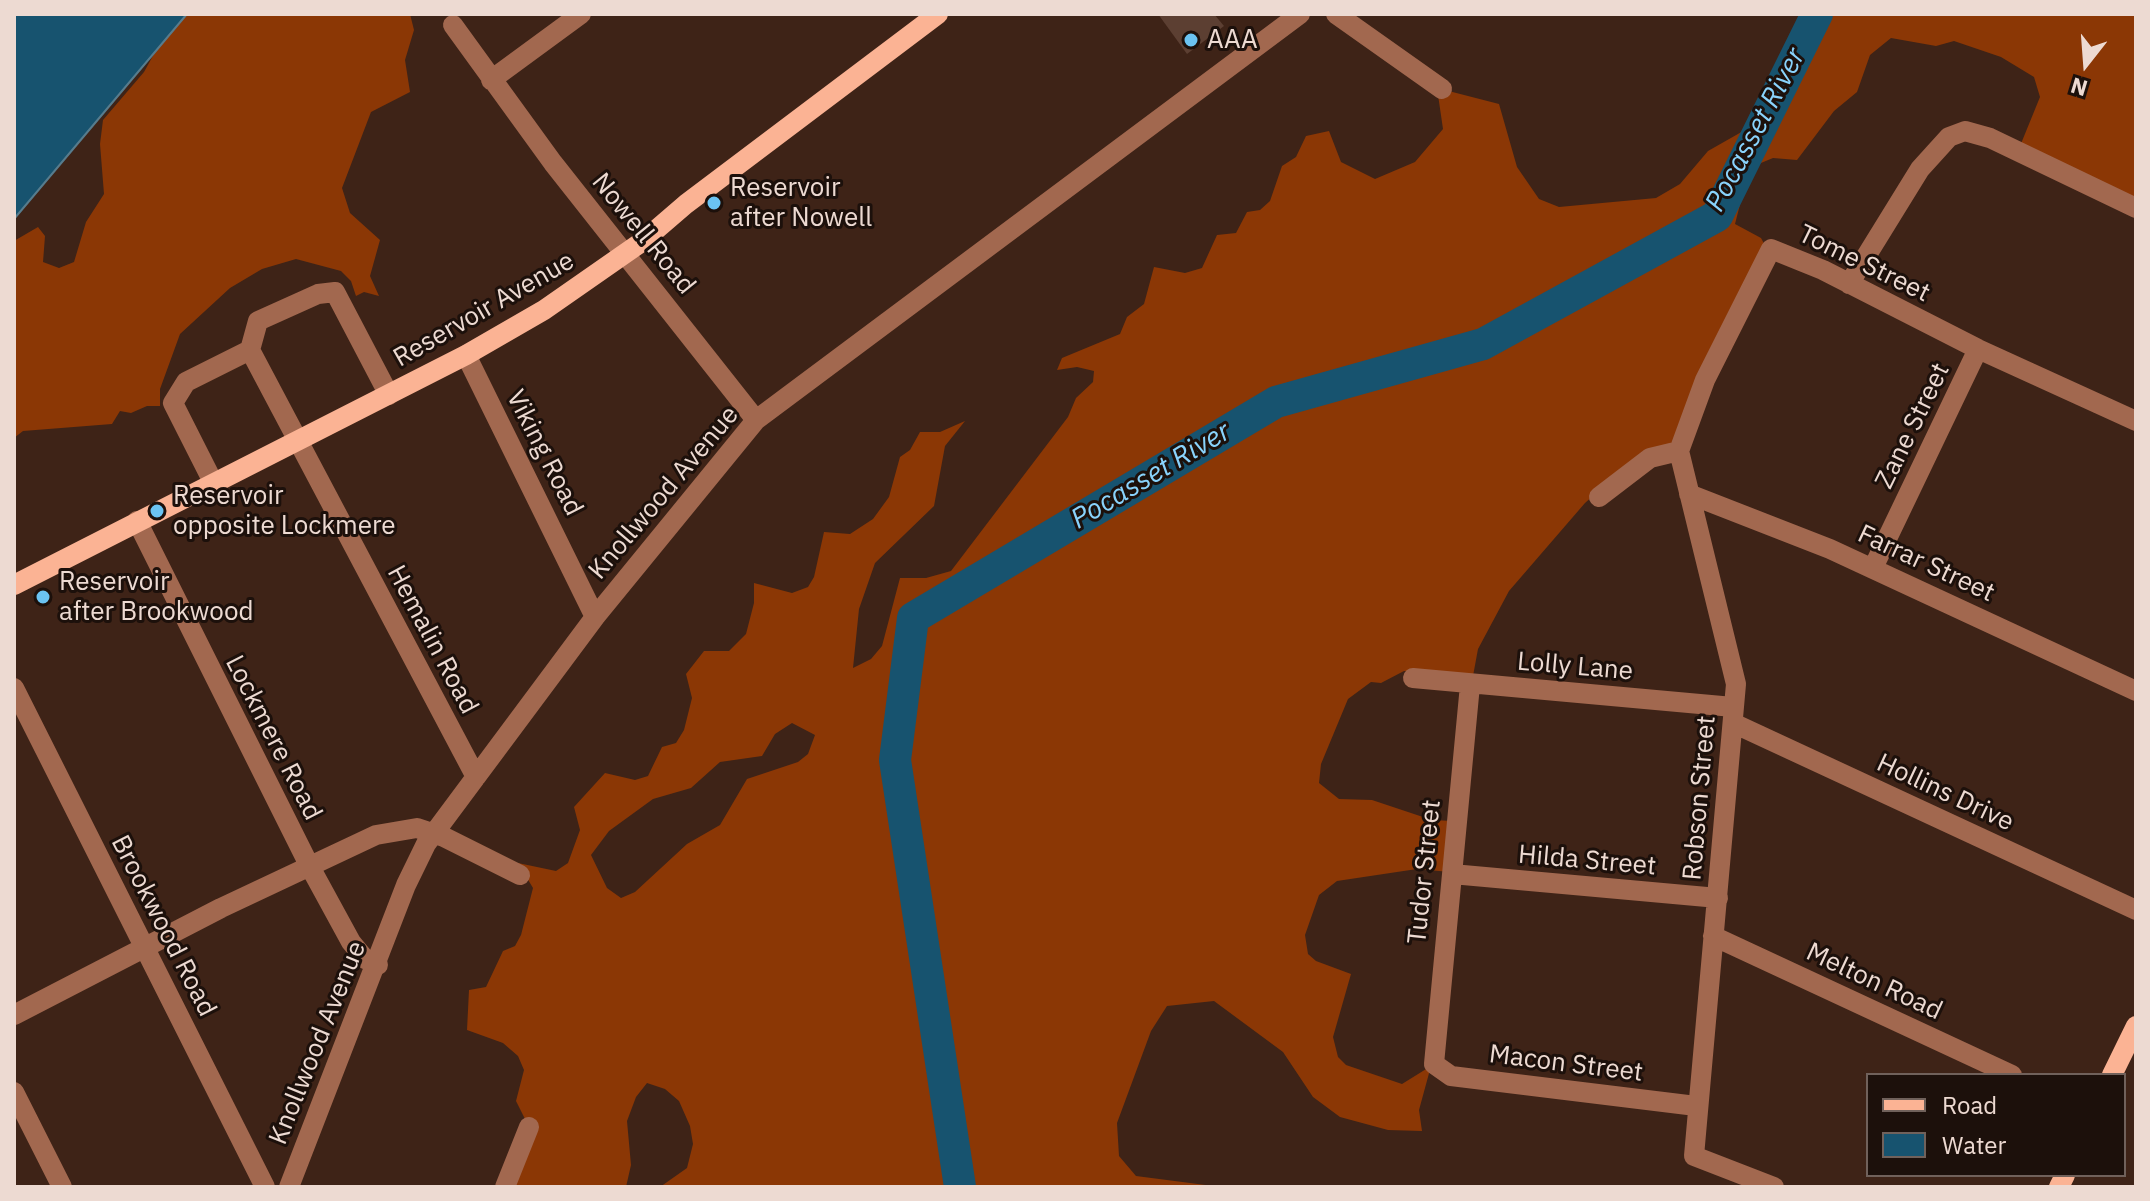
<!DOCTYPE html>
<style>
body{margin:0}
#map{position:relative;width:2150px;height:1201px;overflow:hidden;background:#3e2317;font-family:"IBM Plex Sans",sans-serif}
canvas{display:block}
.frame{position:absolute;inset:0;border:16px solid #eddad2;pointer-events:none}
.legend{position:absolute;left:1866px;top:1073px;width:260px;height:104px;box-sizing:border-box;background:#1c100b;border:2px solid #70615b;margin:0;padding:10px 14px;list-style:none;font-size:24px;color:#eddad2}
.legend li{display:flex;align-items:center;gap:16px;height:40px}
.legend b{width:40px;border:2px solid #70615b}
.north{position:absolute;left:2046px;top:24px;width:80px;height:80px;-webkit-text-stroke:6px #1c100b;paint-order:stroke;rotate:197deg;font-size:22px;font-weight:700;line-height:32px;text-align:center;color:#eddad2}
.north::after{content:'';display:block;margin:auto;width:28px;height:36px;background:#eddad2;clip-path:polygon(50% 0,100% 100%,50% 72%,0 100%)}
</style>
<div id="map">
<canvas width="2150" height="1201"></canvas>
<div class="frame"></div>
<ul class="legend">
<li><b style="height:10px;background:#fbb394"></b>Road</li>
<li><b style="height:22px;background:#17536f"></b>Water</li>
</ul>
<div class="north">N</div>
</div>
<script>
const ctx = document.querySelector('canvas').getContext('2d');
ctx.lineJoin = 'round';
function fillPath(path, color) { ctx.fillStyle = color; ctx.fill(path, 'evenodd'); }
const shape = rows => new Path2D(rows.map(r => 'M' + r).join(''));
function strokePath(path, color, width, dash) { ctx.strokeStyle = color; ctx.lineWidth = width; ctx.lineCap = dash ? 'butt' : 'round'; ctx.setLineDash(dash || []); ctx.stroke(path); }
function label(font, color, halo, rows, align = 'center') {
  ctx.font = font + ' "IBM Plex Sans",sans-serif'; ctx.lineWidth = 6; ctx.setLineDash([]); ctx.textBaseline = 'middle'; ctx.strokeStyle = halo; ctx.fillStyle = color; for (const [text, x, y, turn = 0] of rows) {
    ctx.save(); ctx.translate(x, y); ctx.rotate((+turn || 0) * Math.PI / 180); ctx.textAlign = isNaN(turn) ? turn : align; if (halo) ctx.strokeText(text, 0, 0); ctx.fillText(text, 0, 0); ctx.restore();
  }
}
const forest = shape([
 [187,14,410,14,414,30,405,60,410,92,371,112,342,188,350,213,380,240,370,276,379,296,364,292,356,296,351,281,341,271,296,259,262,269,230,288,180,334,160,389,160,406,147,406,131,413,120,411,112,424,23,431,14,438,14,241,38,227,45,236,43,262,59,268,74,262,86,222,104,194,100,144,103,120,144,72,171,23],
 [1825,14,2136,14,2136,209,2018,151,2040,97,2034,77,2001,57,1954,41,1936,46,1891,38,1870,55,1857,92,1834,111,1797,160,1773,158,1761,163,1747,177,1735,224,1761,238,1769,253,1677,441,1622,470,1585,503,1509,591,1478,649,1473,676,1404,671,1381,683,1371,682,1348,699,1321,764,1319,783,1339,799,1372,800,1432,820,1453,821,1450,872,1417,869,1337,881,1319,895,1305,935,1308,954,1316,961,1351,974,1333,1037,1338,1057,1346,1065,1402,1084,1431,1066,1419,1110,1422,1131,1388,1130,1340,1117,1313,1097,1283,1052,1214,1001,1167,1006,1151,1031,1117,1123,1119,1156,1136,1176,1221,1187,660,1187,687,1168,693,1144,690,1126,679,1101,665,1089,647,1083,636,1097,627,1121,631,1165,626,1187,505,1187,529,1127,516,1101,524,1070,518,1056,503,1043,467,1030,469,990,486,987,503,951,515,946,521,935,533,888,518,863,556,871,568,863,580,830,574,807,605,773,635,780,648,776,662,747,676,743,684,730,692,698,686,674,704,651,729,651,746,634,754,603,754,583,792,593,808,587,814,577,824,532,850,534,873,519,889,497,900,457,910,450,920,432,940,432,965,421,945,446,934,506,875,563,859,609,853,668,871,659,882,646,900,578,926,578,951,571,1068,417,1076,398,1093,382,1094,371,1077,367,1057,370,1062,358,1120,334,1127,317,1144,304,1154,267,1185,273,1202,268,1217,235,1236,233,1247,212,1260,210,1270,201,1282,166,1296,157,1306,136,1329,131,1341,162,1375,179,1415,162,1443,129,1437,88,1499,104,1517,167,1539,199,1559,207,1656,198,1680,184,1708,151,1752,126,1770,81,1795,57,1805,38],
 [792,723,815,735,808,754,798,762,747,779,720,825,687,844,635,892,621,898,607,888,591,855,609,831,653,799,691,788,720,762,762,756,775,734]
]);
const water = shape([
 [14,14,187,14,14,219,14,14]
]);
const river = shape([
 [960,1187,895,760,913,618,1276,402,1483,344,1717,216,1817,14]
]);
const building = shape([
 [1158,14,1214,14,1224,26,1187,54]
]);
const minor = shape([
 [1336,14,1442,89],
 [453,25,553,163,756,420],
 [491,80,581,14],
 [1849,284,1920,169,1949,137,1965,131,1990,138,2136,208],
 [466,355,595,617],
 [389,395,335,292,318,294,258,321,250,350,476,777],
 [1679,451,1736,684,1694,1156,1774,1187],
 [1679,451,1705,380,1771,249,1823,270,1978,349,2136,421],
 [214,484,173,403,186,382,250,350],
 [1689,494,1830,549,2136,691],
 [1599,497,1650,458,1679,451],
 [137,521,309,865,351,942,365,959,378,965],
 [1873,568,1978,349],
 [1413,678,1733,707],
 [1470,685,1434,1064,1451,1076,1696,1106],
 [14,688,265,1187],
 [1733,723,2136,910],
 [1452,874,1718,898],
 [1713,936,2012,1075],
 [14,1015,221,908,376,835,417,828,444,837,520,875],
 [14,1092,62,1187],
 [289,1187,406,885,426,844,595,617,756,420,1300,14],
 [505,1187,529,1127]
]);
const major = shape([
 [14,585,466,355,544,310,643,241,686,204,938,14],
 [2112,1075,2136,1026],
 [2059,1187,2065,1175]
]);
const markers = [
 [1191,40,8,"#6bc3f2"],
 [714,203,8,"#6bc3f2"],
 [157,511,8,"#6bc3f2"],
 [43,597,8,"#6bc3f2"]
];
const poiNames = [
 ["AAA",1207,40],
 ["Reservoir",730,188],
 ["after Nowell",730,218],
 ["Reservoir",173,496],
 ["opposite Lockmere",173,526],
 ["Reservoir",59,582],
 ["after Brookwood",59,612]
];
const streetNames = [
 ["Nowell Road",643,234,51],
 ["Tome Street",1864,264,26],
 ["Reservoir Avenue",484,310,-30],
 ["Zane Street",1913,426,-64],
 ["Viking Road",544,453,63],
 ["Knollwood Avenue",664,493,-50],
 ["Farrar Street",1926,564,25],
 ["Hemalin Road",432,640,62],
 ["Lolly Lane",1575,667,5],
 ["Lockmere Road",273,738,63],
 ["Hollins Drive",1945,793,25],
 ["Robson Street",1700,798,-85],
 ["Hilda Street",1587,861,5],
 ["Tudor Street",1425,872,-84],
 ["Brookwood Road",163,926,63],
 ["Melton Road",1874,982,25],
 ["Knollwood Avenue",318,1043,-68],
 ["Macon Street",1566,1064,7]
];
const waterNames = [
 ["Pocasset River",1756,130,-62],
 ["Pocasset River",1151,476,-31]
];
fillPath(forest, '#8b3705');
fillPath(water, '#17536f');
strokePath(water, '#577c8d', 2);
strokePath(river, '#17536f', 32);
fillPath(building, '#5c3f32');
strokePath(minor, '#a2684f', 20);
strokePath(major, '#fbb394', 20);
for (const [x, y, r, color] of markers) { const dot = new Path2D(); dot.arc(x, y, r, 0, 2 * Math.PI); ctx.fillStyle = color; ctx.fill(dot); strokePath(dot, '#1c100b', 3); }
label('26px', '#eddad2', '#1c100b', poiNames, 'left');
label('26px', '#eddad2', '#1c100b', streetNames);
label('italic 28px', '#89d3fc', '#1c100b', waterNames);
</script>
